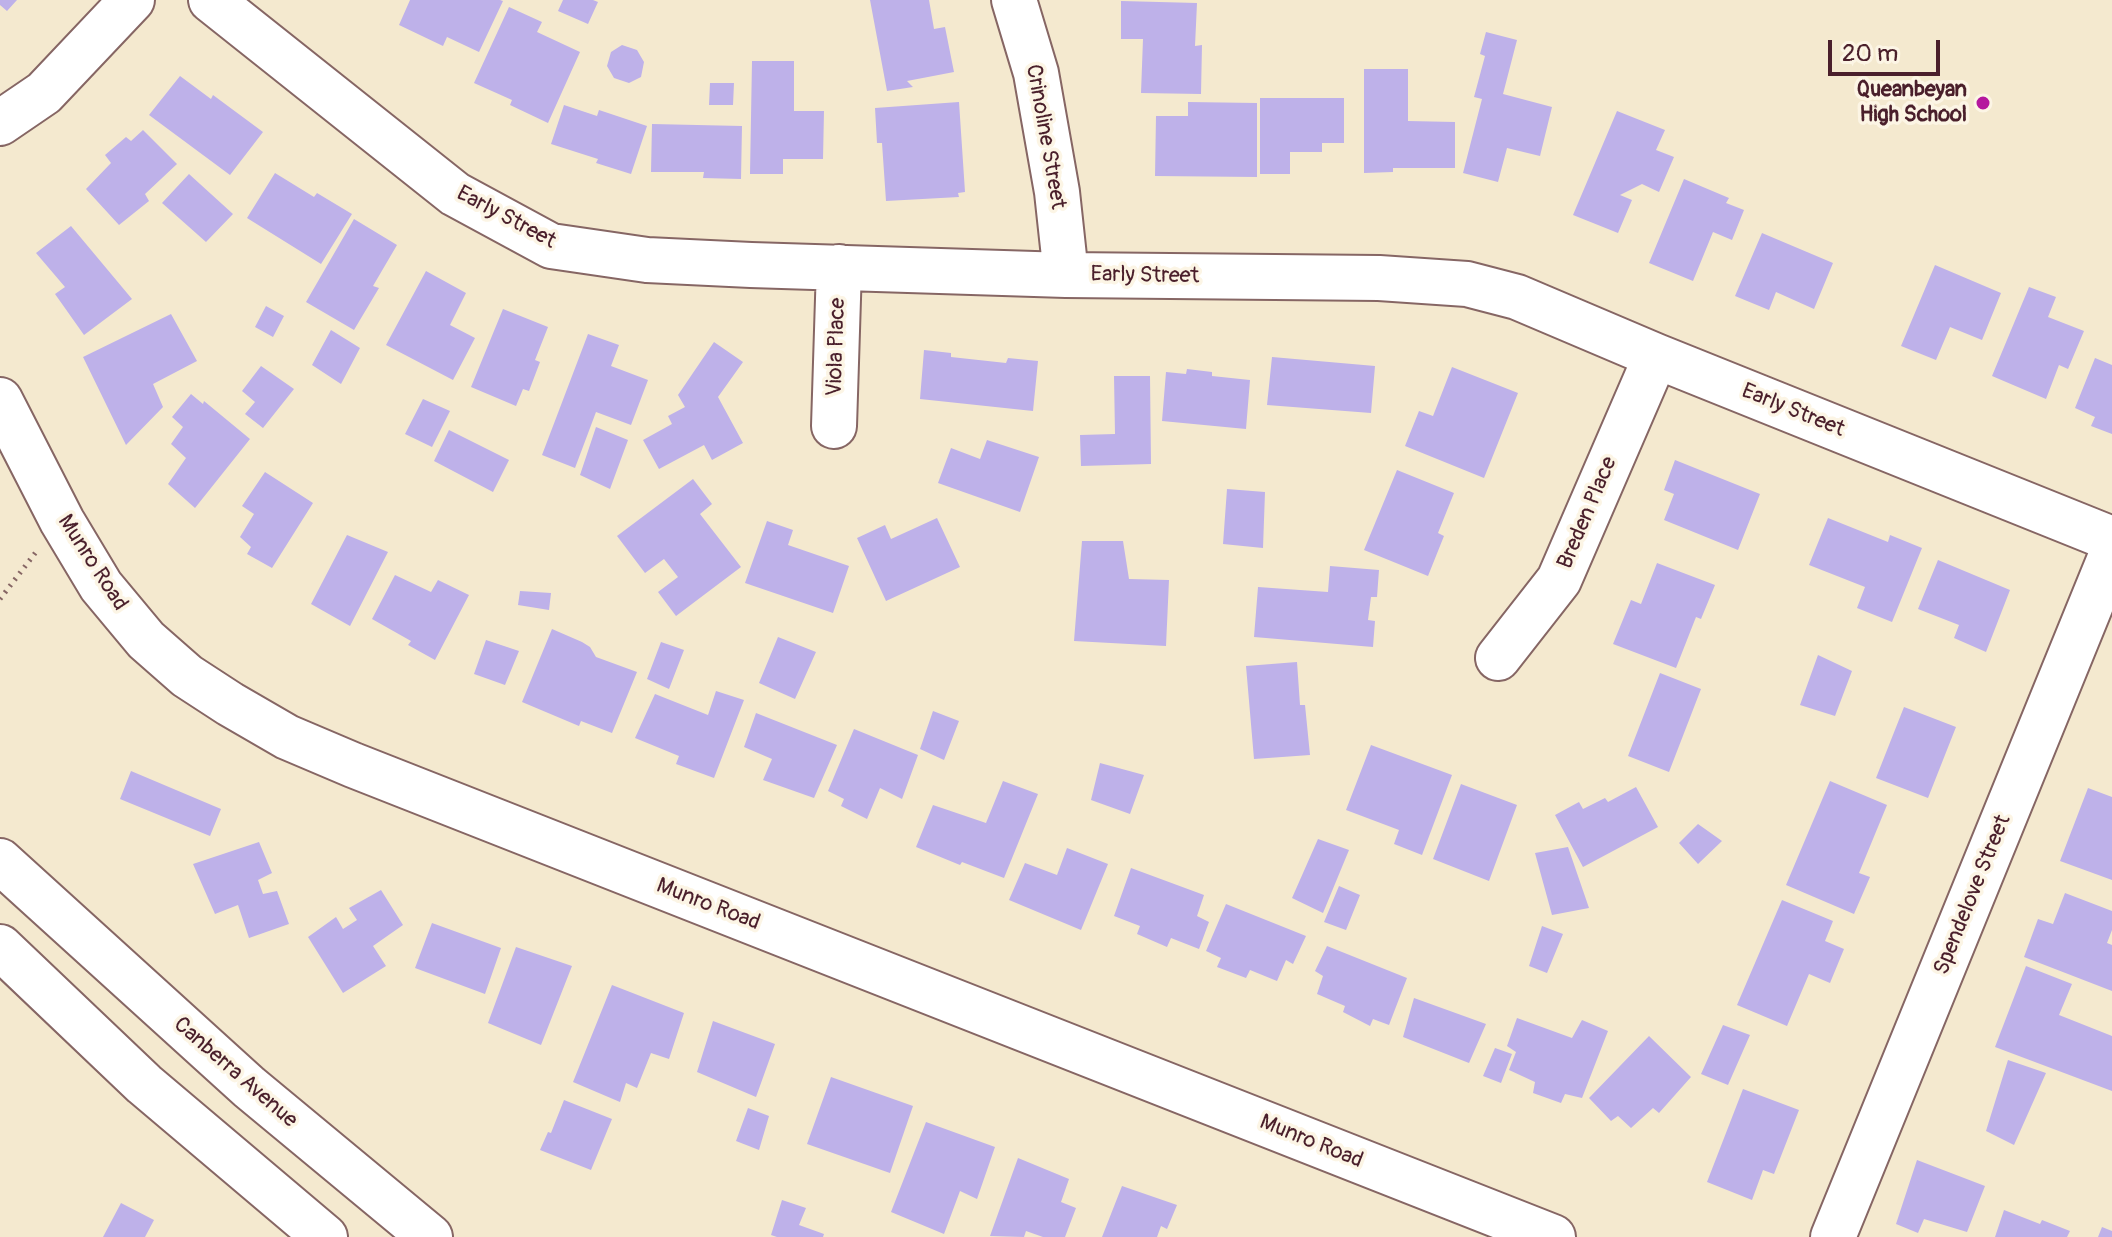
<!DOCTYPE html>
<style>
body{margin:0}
#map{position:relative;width:2112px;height:1237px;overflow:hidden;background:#f4e9cf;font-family:Pangolin,sans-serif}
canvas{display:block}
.scale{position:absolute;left:1828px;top:40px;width:112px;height:36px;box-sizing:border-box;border:4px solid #4a1f2b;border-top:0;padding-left:10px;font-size:24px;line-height:28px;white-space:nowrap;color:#4a1f2b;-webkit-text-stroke:6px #fcf5e5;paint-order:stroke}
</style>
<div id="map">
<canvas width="2112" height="1237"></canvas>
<div class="scale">20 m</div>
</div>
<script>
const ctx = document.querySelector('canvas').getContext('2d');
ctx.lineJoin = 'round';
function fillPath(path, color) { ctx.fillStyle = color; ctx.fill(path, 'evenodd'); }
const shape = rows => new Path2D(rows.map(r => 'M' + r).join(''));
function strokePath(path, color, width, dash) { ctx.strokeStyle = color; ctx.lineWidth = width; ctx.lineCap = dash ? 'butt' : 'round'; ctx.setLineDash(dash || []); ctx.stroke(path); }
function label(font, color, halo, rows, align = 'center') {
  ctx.font = font + ' Pangolin,sans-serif'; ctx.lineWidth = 7; ctx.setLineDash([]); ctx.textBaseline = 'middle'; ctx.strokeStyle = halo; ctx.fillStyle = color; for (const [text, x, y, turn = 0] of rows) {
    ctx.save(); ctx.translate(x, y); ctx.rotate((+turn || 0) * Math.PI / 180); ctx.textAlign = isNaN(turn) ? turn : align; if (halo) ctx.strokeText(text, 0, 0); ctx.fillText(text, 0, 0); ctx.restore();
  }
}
const building = shape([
 [0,0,17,0,7,11,0,5],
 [410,0,500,0,503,1,479,52,447,37,443,46,399,25],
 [563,0,593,0,598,2,588,24,558,11],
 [870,0,929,0,934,29,945,27,954,72,907,81,913,87,887,91],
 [1121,1,1197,3,1195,46,1202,45,1201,94,1141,93,1143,39,1121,39],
 [509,7,542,22,537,32,580,52,548,123,510,105,512,100,474,83],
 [1486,32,1517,40,1503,94,1552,107,1540,156,1507,148,1498,182,1463,173,1482,99,1474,97,1485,56,1480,54],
 [622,45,637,50,644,62,641,77,629,83,614,78,607,66,611,52],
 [752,61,794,61,794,111,824,111,823,159,783,159,783,174,750,174],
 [1364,69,1408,69,1408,121,1455,122,1455,168,1393,168,1393,172,1364,173],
 [180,76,211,99,213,95,263,132,230,175,149,115],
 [710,83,734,83,733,105,709,105],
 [1260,98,1344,98,1344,143,1322,143,1322,152,1290,152,1290,174,1260,174],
 [959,102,965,192,958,193,959,197,886,201,882,143,877,143,875,108],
 [1188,102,1257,103,1257,177,1155,176,1156,116,1188,116],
 [564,105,597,116,599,110,647,126,631,174,596,163,598,159,551,144],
 [1617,111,1665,130,1656,150,1674,157,1659,192,1642,184,1620,195,1632,200,1618,233,1573,215],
 [652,124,742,126,741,179,703,178,704,172,651,172],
 [143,130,177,164,145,194,149,201,119,225,86,189,111,163,105,155,126,137,131,141],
 [275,173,314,197,317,193,352,214,321,264,247,218],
 [189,174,233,214,206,242,162,203],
 [1684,179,1729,198,1726,203,1744,210,1732,240,1713,232,1693,281,1649,263],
 [354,219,397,245,373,286,379,288,354,330,306,302],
 [71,226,132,299,84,335,55,294,65,287,36,253],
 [1762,233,1833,263,1814,309,1776,292,1769,310,1735,296],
 [1935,265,2001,293,1982,340,1950,327,1936,360,1901,346],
 [426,271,466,293,450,325,475,338,453,380,386,345],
 [2029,287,2056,297,2048,317,2084,331,2068,369,2059,365,2046,399,1992,376],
 [266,306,284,316,273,337,255,327],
 [503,309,548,327,535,360,540,362,529,391,523,389,516,406,471,387],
 [171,314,197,361,153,384,163,407,126,445,83,357],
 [331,330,360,348,341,384,312,365],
 [588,334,619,345,611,366,648,380,631,425,596,412,575,468,542,455],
 [714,342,743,362,718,397,743,443,712,460,704,445,659,469,643,440,672,424,668,416,685,407,678,395],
 [924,350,951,353,951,357,1006,363,1008,358,1038,361,1033,411,920,399],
 [1272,357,1375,366,1371,413,1267,405],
 [2095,358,2112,365,2112,434,2091,426,2095,417,2075,408],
 [261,366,294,389,263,428,245,414,255,402,242,391],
 [1452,367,1518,393,1484,478,1405,446,1419,411,1433,416],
 [1187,369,1212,372,1212,376,1250,380,1246,429,1162,421,1166,372,1186,374],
 [1114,376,1150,376,1151,464,1081,466,1080,435,1115,434],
 [191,394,203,404,204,401,250,439,195,508,168,484,186,458,171,444,183,427,172,417],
 [423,399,450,411,432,447,405,434],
 [596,427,628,440,610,489,580,475],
 [449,430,509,460,493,492,434,461],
 [987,440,1039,457,1020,512,938,483,951,448,980,459],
 [1675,460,1760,494,1738,550,1664,520,1674,494,1664,490],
 [1397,470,1454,493,1438,533,1444,536,1428,576,1364,550],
 [265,472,313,503,272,568,247,554,251,547,240,537,254,514,242,506],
 [693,479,712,504,700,514,741,567,676,616,658,592,678,577,664,559,645,573,617,536],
 [1227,489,1265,492,1263,548,1223,544],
 [937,518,960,567,886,601,857,538,885,525,891,539],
 [1828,518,1888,542,1890,535,1922,548,1892,622,1857,608,1865,587,1809,565],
 [767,521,793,530,788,545,849,566,833,613,745,583],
 [347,535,388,552,350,626,311,604],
 [1082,541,1123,541,1129,579,1169,580,1166,646,1074,641],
 [1938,560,2010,590,1986,652,1954,638,1959,625,1918,609],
 [1657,563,1715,585,1701,619,1696,617,1676,668,1613,644,1631,600,1641,604],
 [1330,566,1379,570,1377,597,1371,597,1368,620,1375,621,1373,647,1254,637,1258,587,1328,592],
 [395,575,431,592,438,580,469,595,435,660,408,645,411,641,372,619],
 [520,591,551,593,549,610,518,605],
 [552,629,582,642,590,647,596,657,637,672,612,733,581,721,579,726,522,702],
 [778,637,816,652,795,699,759,683],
 [486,640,519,651,505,685,474,674],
 [661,642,684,650,669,689,647,679],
 [1818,655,1852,671,1835,716,1800,705],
 [1297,662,1300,705,1305,705,1310,755,1254,759,1246,666],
 [1660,673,1701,689,1669,772,1628,756],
 [716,691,744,700,714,778,676,764,679,756,635,738,655,694,708,715],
 [1904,707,1956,727,1928,798,1876,778],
 [933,711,959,721,944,760,920,749],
 [756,713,837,745,814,798,763,780,772,759,744,747],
 [854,729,918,755,902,799,880,788,867,819,841,806,844,799,828,791],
 [1371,745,1452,775,1422,855,1394,844,1399,830,1346,810],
 [1100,763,1144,775,1130,814,1091,800],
 [131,771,221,809,210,836,120,799],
 [1003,781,1038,794,1004,878,962,862,960,865,916,847,933,805,986,823],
 [1830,781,1887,805,1859,873,1870,877,1854,914,1786,885],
 [1461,784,1517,805,1489,881,1433,859],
 [1636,787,1658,827,1583,867,1555,815,1579,802,1583,809,1605,798,1608,802],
 [2088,788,2112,797,2112,880,2060,861],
 [1698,824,1722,841,1698,864,1679,843],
 [1318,839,1349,850,1323,913,1292,898],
 [259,842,272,873,258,880,263,894,277,891,289,924,249,938,238,905,215,914,193,864],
 [1568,847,1589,908,1552,915,1535,853],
 [1067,848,1108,864,1081,930,1009,900,1025,863,1057,875],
 [1131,868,1204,895,1197,916,1209,922,1199,949,1171,938,1167,947,1137,934,1140,926,1114,916],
 [1339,886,1360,895,1346,930,1324,922],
 [381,890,403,925,373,946,386,966,343,993,308,937,336,917,343,929,357,920,349,908],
 [2065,893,2112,911,2112,930,2107,943,2112,945,2112,991,2024,957,2038,919,2053,924],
 [1782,900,1833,921,1825,941,1844,949,1830,983,1809,974,1787,1026,1737,1005],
 [1226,904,1306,936,1293,964,1286,960,1277,981,1250,970,1246,978,1217,967,1221,958,1206,951],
 [432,923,501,948,485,994,415,968],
 [1542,926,1563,934,1547,973,1529,966],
 [1327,946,1407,978,1389,1025,1373,1019,1370,1026,1343,1012,1345,1006,1317,994,1323,976,1315,971],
 [516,947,572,966,541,1045,488,1023],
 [2026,966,2072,984,2059,1015,2112,1036,2112,1091,1995,1047],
 [612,985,684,1013,669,1059,651,1053,637,1088,626,1083,620,1102,573,1082],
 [1414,998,1486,1024,1469,1063,1403,1037],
 [1517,1018,1572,1038,1582,1020,1608,1031,1582,1098,1565,1094,1561,1103,1533,1093,1535,1082,1509,1070,1516,1052,1507,1046],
 [713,1021,775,1044,756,1097,697,1072],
 [1723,1025,1750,1035,1728,1085,1701,1074],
 [1649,1036,1691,1077,1659,1113,1653,1108,1631,1128,1618,1116,1611,1121,1589,1098],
 [1495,1048,1512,1054,1501,1083,1483,1076],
 [2008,1060,2046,1073,2014,1145,1986,1131],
 [831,1077,913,1106,890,1173,807,1144],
 [1743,1089,1799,1110,1774,1174,1763,1170,1752,1200,1707,1182],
 [564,1100,612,1119,591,1170,540,1150,548,1132,551,1133],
 [748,1108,769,1116,759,1150,736,1141],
 [926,1122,995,1147,977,1199,960,1191,944,1234,891,1212],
 [1018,1158,1069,1179,1061,1202,1076,1208,1065,1237,1043,1237,1026,1231,1024,1237,990,1236],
 [1917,1160,1985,1186,1967,1232,1924,1219,1918,1233,1896,1224],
 [1122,1186,1177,1205,1167,1229,1161,1226,1157,1237,1102,1237],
 [782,1200,806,1208,799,1225,824,1234,823,1237,777,1237,771,1235],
 [121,1203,154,1220,145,1237,103,1237],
 [2004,1210,2040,1224,2042,1220,2070,1231,2067,1237,1995,1237],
 [2102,1227,2112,1231,2112,1237,2098,1237]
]);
const path = shape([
 [0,599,36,552]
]);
const minor = shape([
 [211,0,455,194,551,246,647,260,751,265,1066,275,1379,278,1467,284,1517,297,1656,356,2112,539],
 [1014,0,1036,73,1057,192,1066,275],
 [0,123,44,93,132,0],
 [0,400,62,521,101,586,146,640,187,676,230,704,287,737,353,765,1553,1237],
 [834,426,839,267],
 [1498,658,1559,580,1656,356],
 [1833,1237,2112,553]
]);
const highway = shape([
 [0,861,249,1087,430,1237],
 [0,947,144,1084,325,1237]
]);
const markers = [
 [1983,103,8,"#b5179e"]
];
const poiNames = [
 ["Queanbeyan",1967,90],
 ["High School",1967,115]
];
const streetNames = [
 ["Crinoline Street",1045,137,80],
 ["Early Street",506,218,28],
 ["Early Street",1145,276,1],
 ["Viola Place",837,347,-88],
 ["Early Street",1793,411,22],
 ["Breden Place",1588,513,-67],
 ["Munro Road",92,563,57],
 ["Spendelove Street",1973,895,-68],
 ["Munro Road",708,905,21],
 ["Canberra Avenue",235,1073,41],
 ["Munro Road",1311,1142,22]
];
fillPath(building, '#beb1e9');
strokePath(minor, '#866664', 48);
strokePath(highway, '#866664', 48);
strokePath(path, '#866664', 5, [2, 6]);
strokePath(minor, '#fff', 44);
strokePath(highway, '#fff', 44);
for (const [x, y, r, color] of markers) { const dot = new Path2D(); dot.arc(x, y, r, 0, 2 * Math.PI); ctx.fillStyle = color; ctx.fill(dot); strokePath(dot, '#fcf5e5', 3); }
label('bold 22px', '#4a1f2b', '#fcf5e5', poiNames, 'right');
label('22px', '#4a1f2b', '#fcf5e5', streetNames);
</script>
